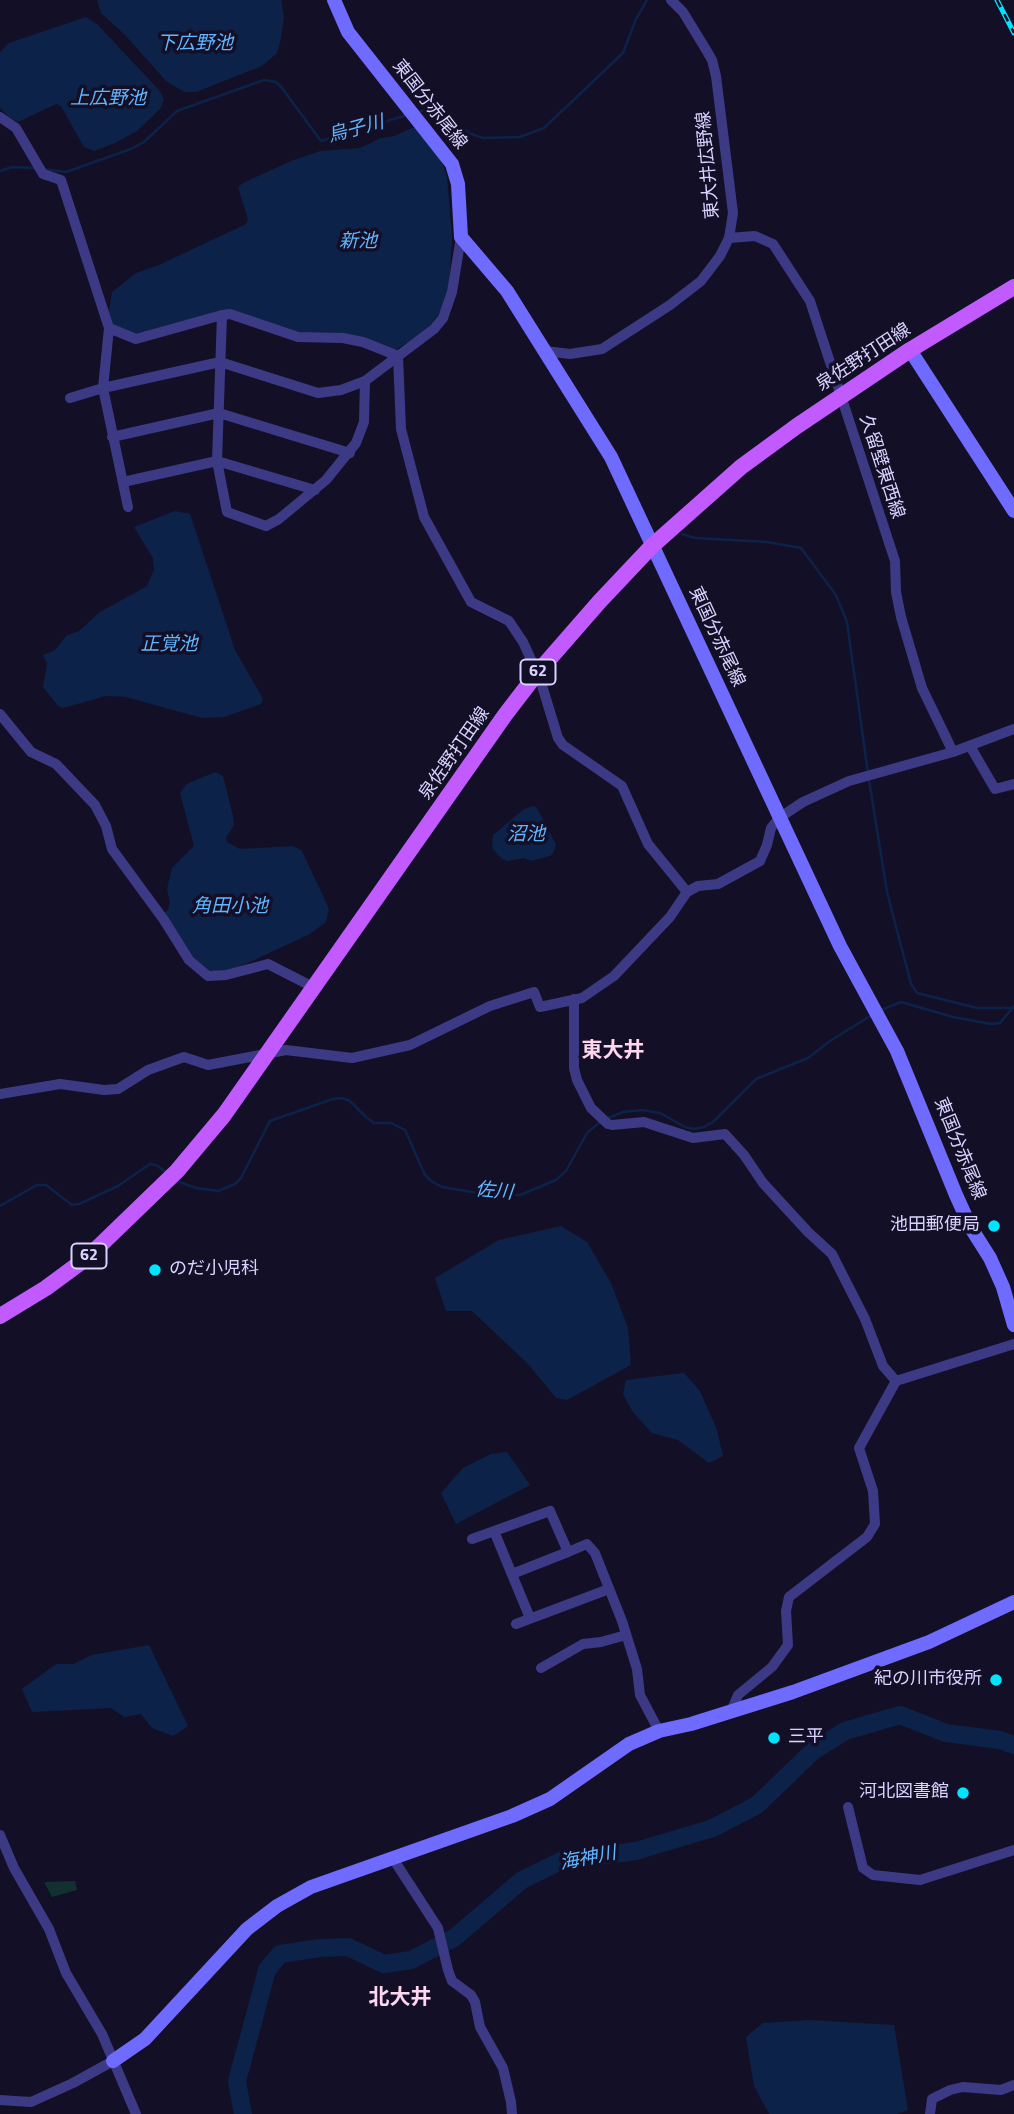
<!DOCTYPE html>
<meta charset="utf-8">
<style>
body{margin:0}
canvas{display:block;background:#130f26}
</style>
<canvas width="1014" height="2114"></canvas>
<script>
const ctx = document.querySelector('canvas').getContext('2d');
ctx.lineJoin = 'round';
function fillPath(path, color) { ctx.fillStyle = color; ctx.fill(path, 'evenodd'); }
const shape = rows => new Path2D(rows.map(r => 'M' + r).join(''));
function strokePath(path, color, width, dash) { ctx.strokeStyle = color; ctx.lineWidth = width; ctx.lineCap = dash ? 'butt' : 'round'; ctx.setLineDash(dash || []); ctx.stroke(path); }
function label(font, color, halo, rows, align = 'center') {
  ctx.font = font + ' "Titillium Web","Noto Sans JP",sans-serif'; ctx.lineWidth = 7; ctx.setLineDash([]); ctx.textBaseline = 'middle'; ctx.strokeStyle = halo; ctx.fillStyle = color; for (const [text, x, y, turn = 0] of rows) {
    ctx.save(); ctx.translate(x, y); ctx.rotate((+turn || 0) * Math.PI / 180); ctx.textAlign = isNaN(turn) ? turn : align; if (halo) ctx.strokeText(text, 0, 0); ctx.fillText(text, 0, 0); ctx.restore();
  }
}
const green = shape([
 [75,1881,77,1890,52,1897,44,1882]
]);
const water = shape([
 [97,0,281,0,284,17,280,43,277,53,262,66,196,92,185,92,167,82,125,35,101,13],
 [86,17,98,25,159,90,164,99,160,109,137,131,115,143,94,151,84,147,61,106,56,104,18,122,9,117,0,108,0,52,9,43],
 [412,128,415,128,440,158,447,176,452,238,449,287,442,309,429,327,413,339,395,350,298,334,227,312,139,334,132,334,112,325,108,318,112,292,136,273,159,265,246,224,248,219,238,187,243,183,291,161,320,151,360,148,381,138,394,136],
 [175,511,190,514,235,650,263,699,261,704,224,717,202,718,126,697,106,696,63,708,58,706,43,687,47,664,43,655,55,650,66,636,79,631,100,612,147,586,154,570,153,558,134,527],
 [215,772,223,776,233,816,234,825,226,838,227,842,240,849,293,846,302,851,329,909,326,922,310,934,235,969,216,972,207,969,189,953,164,913,168,910,170,903,167,889,172,868,194,846,180,793,187,784],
 [534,806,537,808,556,845,553,853,550,856,531,861,524,858,508,861,502,859,492,848,493,835,524,809],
 [561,1226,587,1242,611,1283,628,1328,631,1365,567,1400,556,1398,528,1364,472,1311,446,1311,435,1278,499,1240],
 [684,1373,700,1391,717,1430,723,1456,709,1463,678,1440,652,1433,633,1412,623,1394,626,1380],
 [507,1452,530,1485,456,1524,441,1493,463,1468,491,1454],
 [149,1645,188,1726,173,1736,152,1728,141,1714,124,1717,111,1708,32,1712,22,1689,56,1664,73,1664,92,1655],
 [809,2020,894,2025,908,2110,897,2114,769,2114,754,2086,746,2037,763,2023]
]);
const stream = shape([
 [417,112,431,109,438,112,471,134,483,138,520,137,544,128,623,53,636,19,647,0],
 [44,169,66,172,131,149,144,142,177,111,264,80,276,82,282,88,321,141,407,115],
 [0,171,12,167,34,168],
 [682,534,695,538,767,542,801,548,836,595,847,622,868,773],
 [869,780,887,892,911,984,917,993,977,1008,1013,1008],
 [881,1010,901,1002,953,1017,991,1024,1000,1023,1014,1006],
 [606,1119,623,1112,642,1110,660,1113,685,1127,694,1129,704,1127,714,1121,756,1079,808,1058,830,1041,872,1015],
 [177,1181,196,1188,218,1191,235,1184,241,1178,270,1121,333,1099,342,1098,350,1101,367,1118,374,1123,391,1123,405,1130,425,1175,431,1181,442,1187,484,1194,520,1195,556,1180,566,1171,587,1133,600,1122],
 [0,1206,37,1185,46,1185,72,1205,79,1204,118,1186,150,1164,156,1165,166,1172]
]);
const river = shape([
 [243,2114,237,2081,267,1970,280,1954,320,1948,348,1947,384,1964,411,1960,454,1938,522,1880,561,1861,636,1851,713,1828,757,1805,813,1751,845,1731,900,1715,946,1733,1000,1740,1014,1745]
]);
const street = shape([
 [0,117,16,128,43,174,61,180,109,328,136,339,222,315,230,314,298,337,343,338,363,342,398,356,401,429,424,517,471,602,509,621,523,642,540,679,558,738,563,745,622,786,648,844,687,892],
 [729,238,755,236,773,244,810,301,895,561,896,592,901,617,922,688,953,752],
 [222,315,217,461,227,512,266,526,279,519,326,480,356,443,364,422,365,381],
 [109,328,103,388,128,507],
 [545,351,570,354,602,349,670,305,701,281,720,256,729,238,733,213,716,76,712,60,705,48,683,12,671,0],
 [70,398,103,388,220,362,318,393,341,390,365,381,434,329,443,318,452,292,461,237],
 [112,437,219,413,350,453],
 [123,482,217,461,315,490],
 [0,714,31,752,56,764,95,805,106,826,112,849,164,920,189,960,208,976,226,975,268,964,315,988],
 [970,746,995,789,1014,784],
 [574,999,574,1068,577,1080,591,1108,608,1124,612,1125,644,1122,693,1138,725,1134,744,1155,763,1183,808,1232,832,1254,865,1319,883,1366,896,1381],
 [0,1094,60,1084,104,1090,118,1089,148,1070,184,1057,208,1065,286,1050,352,1058,410,1045,490,1006,534,992,540,1007,582,998,614,976,670,917,687,892,698,886,718,884,760,861,767,845,771,828,779,818,803,802,849,781,953,752,1014,729],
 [494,1531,530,1618],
 [472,1539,550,1511,568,1552,587,1544,595,1553,622,1621,637,1669,640,1695,659,1731],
 [512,1574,568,1552],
 [516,1624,609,1589],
 [541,1668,583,1644,601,1642,626,1635],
 [731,1712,738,1695,772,1667,788,1645,786,1611,789,1597,867,1537,875,1524,873,1491,859,1448,896,1381,1014,1344],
 [848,1807,863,1868,873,1875,920,1880,1014,1850],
 [0,1835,14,1868,49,1929,66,1973,102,2034,136,2114],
 [392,1857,438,1928,448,1970,452,1981,471,1995,475,2002,480,2027,503,2068,511,2102,512,2114],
 [0,2100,31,2102,73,2083,113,2061],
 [930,2114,932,2099,950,2090,963,2087,1001,2090,1014,2085]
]);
const secondary = shape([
 [334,0,348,32,452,164,458,184,461,237,507,291,611,457,840,946,897,1051,956,1195,971,1228,990,1258,1003,1287,1014,1325],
 [910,350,1014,511],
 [113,2061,145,2039,247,1929,277,1906,311,1887,512,1816,550,1799,629,1744,659,1731,691,1724,793,1692,929,1642,1014,1602]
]);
const primary = shape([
 [0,1316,46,1288,88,1257,177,1171,224,1115,505,715,538,672,600,601,652,546,741,467,797,426,910,350,1014,287]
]);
const rail = shape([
 [997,0,1014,33]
]);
const markers = [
 [994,1226,7,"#00e5ff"],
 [155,1270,7,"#00e5ff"],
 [996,1680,7,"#00e5ff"],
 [774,1738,7,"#00e5ff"],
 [963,1793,7,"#00e5ff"]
];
const shields = [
 [538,672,35],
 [89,1256,35]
];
const shieldNames = [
 ["62",538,672],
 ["62",89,1256]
];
const streetNames = [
 ["東国分赤尾線",429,105,52],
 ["東大井広野線",709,165,-95],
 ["泉佐野打田線",864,358,-33],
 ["久留壁東西線",881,467,72],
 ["東国分赤尾線",716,637,65],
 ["泉佐野打田線",455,754,-55],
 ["東国分赤尾線",959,1149,68]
];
const poiNames = [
 ["池田郵便局",980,1226],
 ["のだ小児科",169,1270,"left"],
 ["紀の川市役所",982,1680],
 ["三平",788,1738,"left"],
 ["河北図書館",949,1793]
];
const waterNames = [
 ["下広野池",195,44],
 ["上広野池",108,99],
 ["烏子川",356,130,-15],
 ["新池",358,242],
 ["正覚池",169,645],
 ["沼池",526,835],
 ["角田小池",230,907],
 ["佐川",494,1192,5],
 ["海神川",588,1859,-11]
];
const quarterNames = [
 ["東大井",613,1052],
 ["北大井",400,1999]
];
fillPath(green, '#12302f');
fillPath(water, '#0c2248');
strokePath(stream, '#0c2248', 2.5);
strokePath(river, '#0c2248', 18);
strokePath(street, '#3d3a85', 10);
strokePath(secondary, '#6f6bff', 14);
strokePath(primary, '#c25bff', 16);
strokePath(rail, '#00e5ff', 5);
strokePath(rail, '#130f26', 2.5, [8]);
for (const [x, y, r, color] of markers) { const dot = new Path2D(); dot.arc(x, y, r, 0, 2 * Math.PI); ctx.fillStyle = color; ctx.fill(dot); strokePath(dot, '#130f26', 2.5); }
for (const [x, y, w] of shields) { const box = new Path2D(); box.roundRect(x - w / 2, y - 12.5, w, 25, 5); ctx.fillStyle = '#130f26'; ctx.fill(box); strokePath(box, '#d9d4ff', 2); }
label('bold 16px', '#d9d4ff', null, shieldNames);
label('18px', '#d9d4ff', '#130f26', streetNames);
label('18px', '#d9d4ff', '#130f26', poiNames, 'right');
label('italic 19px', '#62b6ff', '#130f26', waterNames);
label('bold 21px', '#ffd6f0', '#130f26', quarterNames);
</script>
